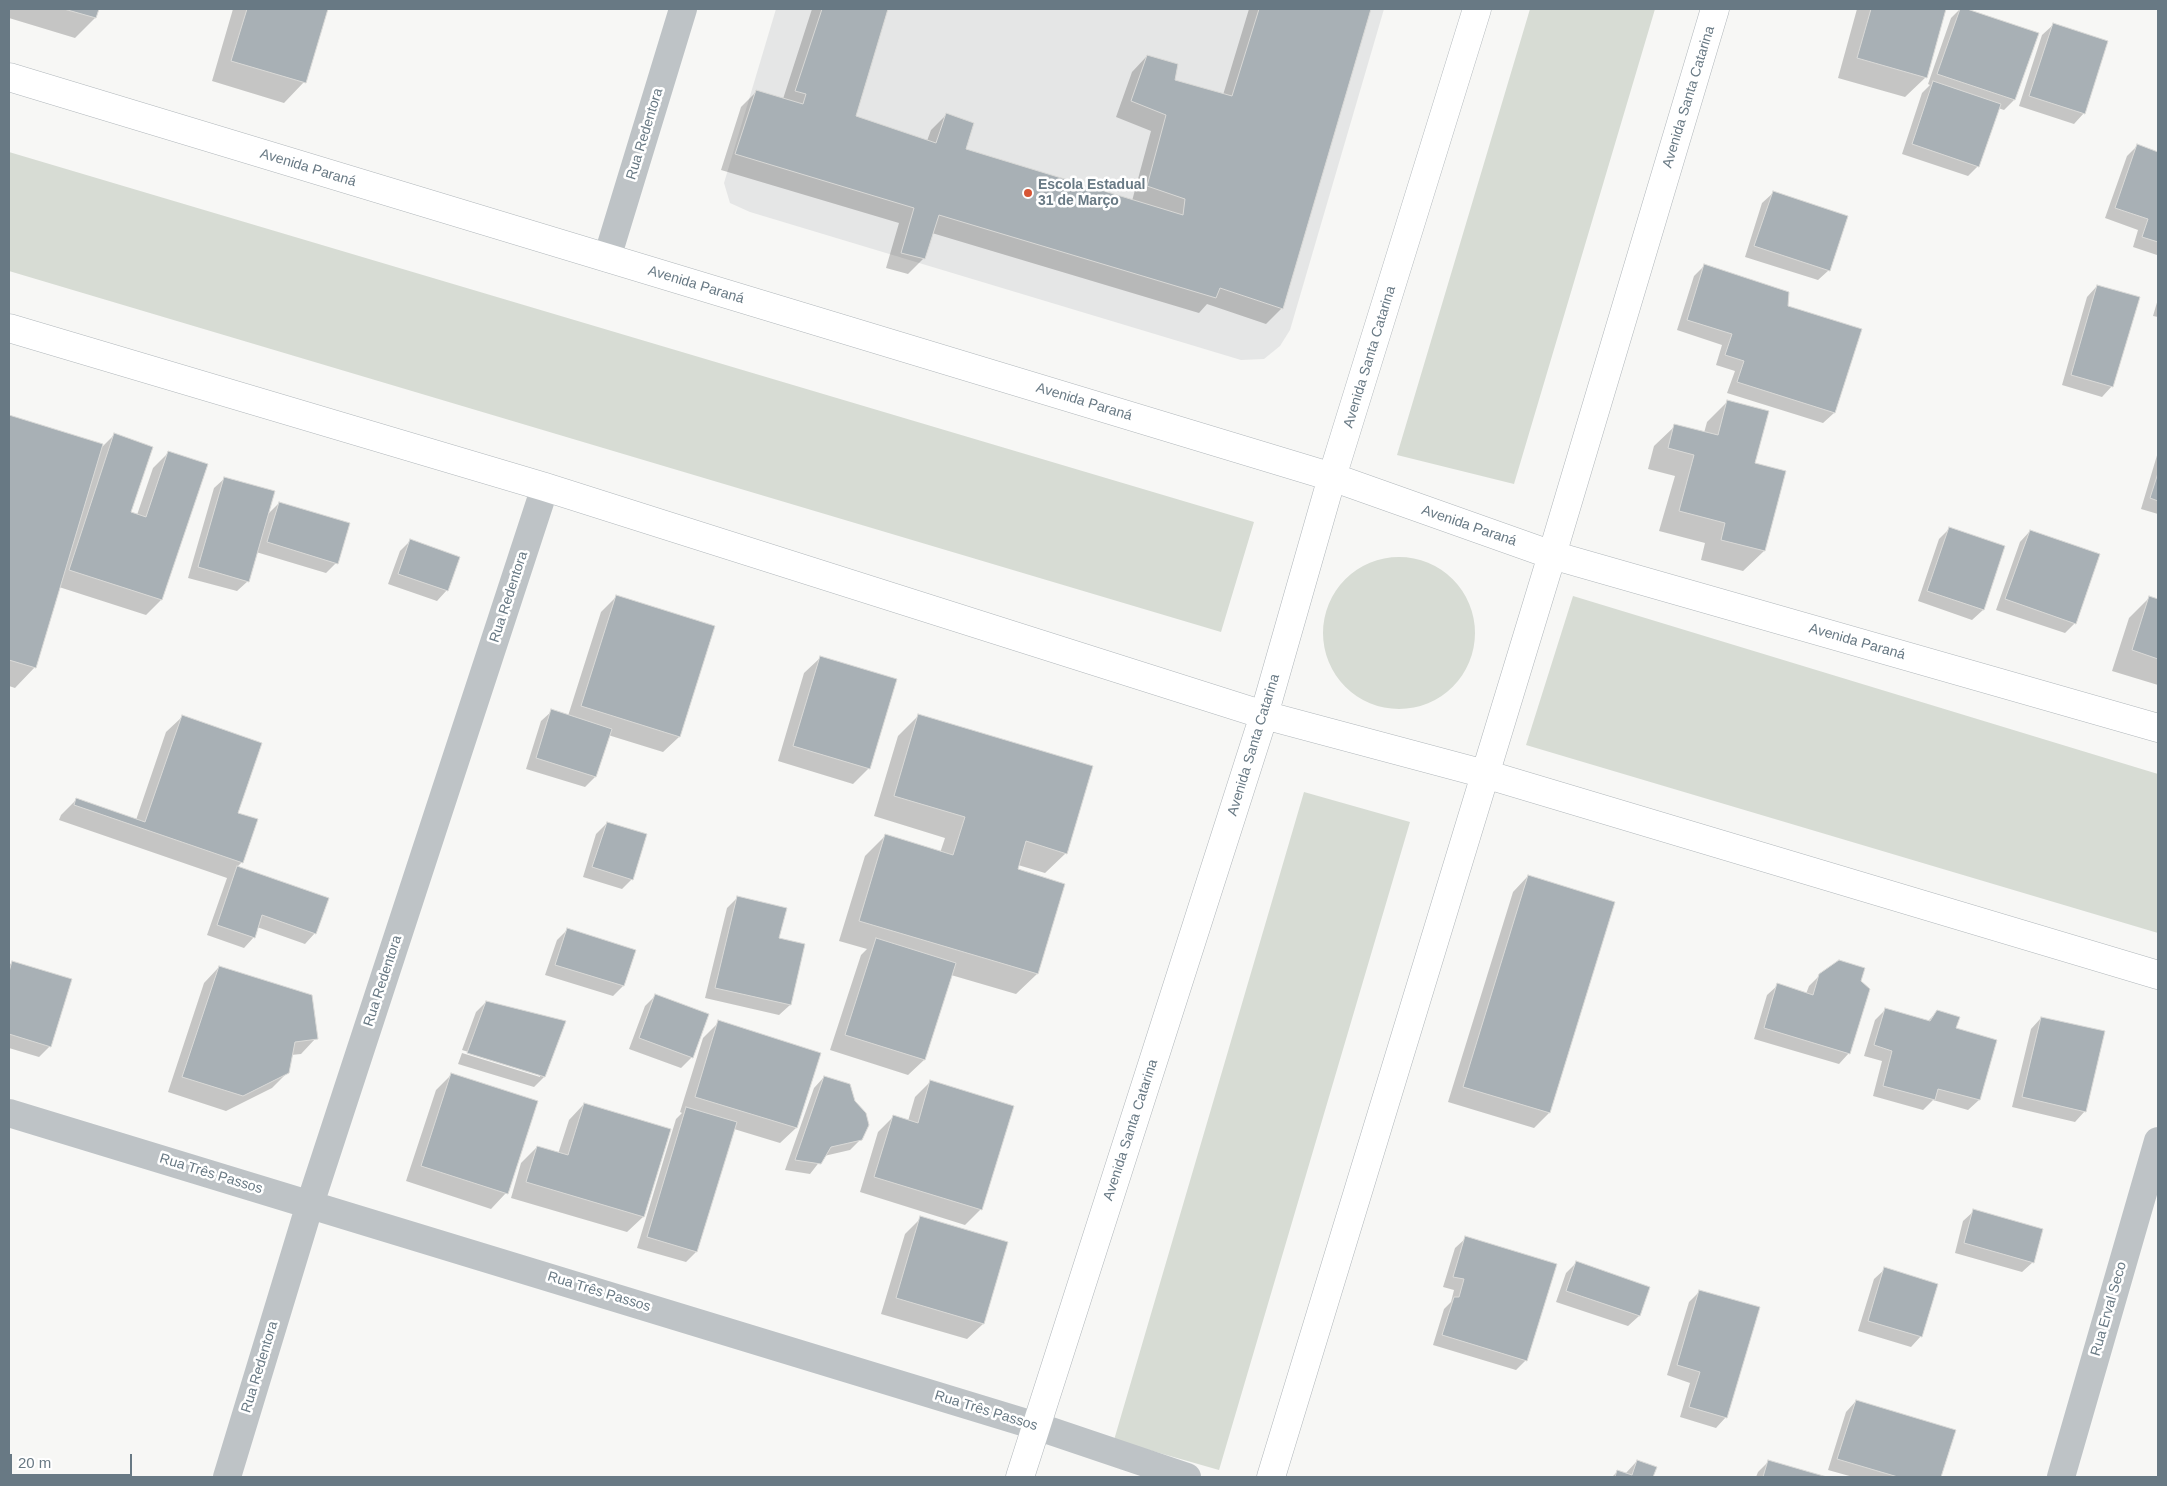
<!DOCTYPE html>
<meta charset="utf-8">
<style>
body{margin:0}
#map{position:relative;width:2167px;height:1486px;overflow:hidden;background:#f7f7f5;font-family:Helvetica,sans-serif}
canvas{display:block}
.frame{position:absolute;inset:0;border:10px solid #687984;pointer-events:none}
.scale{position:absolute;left:10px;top:1454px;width:122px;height:22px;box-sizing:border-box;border:2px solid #687984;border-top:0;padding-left:6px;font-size:15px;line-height:18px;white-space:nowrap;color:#687984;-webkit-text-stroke:4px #fff;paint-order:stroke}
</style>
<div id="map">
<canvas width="2167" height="1486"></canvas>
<div class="frame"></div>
<div class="scale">20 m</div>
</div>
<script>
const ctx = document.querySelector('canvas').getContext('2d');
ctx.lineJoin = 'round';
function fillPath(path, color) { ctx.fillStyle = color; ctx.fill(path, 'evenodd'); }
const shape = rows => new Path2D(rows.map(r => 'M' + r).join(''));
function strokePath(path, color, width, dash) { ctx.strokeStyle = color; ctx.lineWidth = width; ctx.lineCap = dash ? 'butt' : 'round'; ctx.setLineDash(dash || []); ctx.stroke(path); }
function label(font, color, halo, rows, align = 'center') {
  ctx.font = font + ' Helvetica,sans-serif'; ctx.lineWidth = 5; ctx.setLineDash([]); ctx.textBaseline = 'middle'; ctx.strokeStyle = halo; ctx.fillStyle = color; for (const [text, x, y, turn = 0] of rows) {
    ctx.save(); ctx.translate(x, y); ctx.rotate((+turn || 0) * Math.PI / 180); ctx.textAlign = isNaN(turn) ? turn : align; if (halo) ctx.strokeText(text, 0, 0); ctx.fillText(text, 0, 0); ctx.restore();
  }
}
const built = shape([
 [776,9,1384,9,1290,330,1280,346,1264,359,1241,360,750,212,730,203,724,183]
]);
const green = shape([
 [1530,9,1655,9,1514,484,1397,455],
 [9,152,1254,522,1221,632,9,271],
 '1323 633a76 76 0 1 1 152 0a76 76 0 1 1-152 0Z',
 [1573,596,2158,774,2158,933,1526,745],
 [1304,792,1410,822,1219,1470,1114,1440]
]);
const shadow = shape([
 [9,9,98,9,95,18,75,38,9,18],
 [233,9,327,9,304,82,284,103,212,81],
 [812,9,887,9,854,116,927,141,931,130,946,115,965,150,1132,201,1151,131,1116,117,1132,72,1147,56,1174,81,1223,95,1249,9,1370,9,1282,308,1266,324,1207,304,1199,313,932,233,924,258,908,274,886,268,899,223,721,170,741,107,757,91,783,99],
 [1857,9,1945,9,1926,77,1905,97,1838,78],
 [1960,9,2037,34,2014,100,2004,110,1998,108,1978,166,1968,176,1902,154,1922,93,1930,85,1928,84,1951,18],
 [2053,25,2084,113,2074,124,2019,106,2042,35],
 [2137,146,2158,153,2157,255,2133,247,2138,230,2105,218,2127,156],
 [1773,193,1829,270,1818,280,1745,257,1762,203],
 [1704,266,1787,306,1861,330,1834,413,1823,423,1727,393,1735,371,1716,365,1722,345,1677,330,1694,276],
 [2097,286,2112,386,2102,397,2062,385,2087,297],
 [2158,299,2158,317,2153,316],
 [1727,402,1753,464,1784,472,1764,551,1743,571,1701,560,1705,543,1659,531,1675,476,1648,469,1654,446,1675,426,1704,433,1707,422],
 [9,417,102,444,101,448,114,435,130,513,137,515,153,468,168,453,161,600,146,615,59,587,35,667,15,688,9,686],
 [2158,452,2158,514,2141,509],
 [225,478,266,516,279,503,336,563,326,573,256,552,248,581,237,591,188,578,214,488],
 [1949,529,1983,610,1972,620,1918,601,1939,539],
 [2030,531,2075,623,2065,633,1996,610,2020,542],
 [410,541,447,590,437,601,388,584,400,551],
 [617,596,713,627,679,737,663,752,608,735,595,777,585,787,526,769,541,721,552,711,568,716,601,612],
 [2149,598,2158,601,2158,685,2112,671,2129,618],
 [820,658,869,768,853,784,778,761,804,673],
 [919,715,1066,853,1045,873,1018,865,1016,870,1064,885,1037,974,1016,994,951,975,924,1060,908,1075,830,1050,861,955,867,949,839,941,865,856,885,836,940,853,945,838,874,816,898,736],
 [182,717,237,813,242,862,236,868,327,898,315,933,305,944,257,927,254,937,244,948,207,935,227,878,59,820,61,815,77,799,136,820,166,732],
 [607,823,632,879,622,889,583,877,596,834],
 [1528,876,1549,1113,1534,1128,1448,1102,1513,892],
 [737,898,778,939,804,945,790,1005,779,1015,705,998,727,908],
 [567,930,634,951,623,986,613,996,545,975,557,940],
 [12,962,50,1046,39,1057,9,1048,9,966],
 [219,967,316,1038,301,1054,291,1055,288,1072,272,1088,226,1111,168,1092,204,983],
 [1820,975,1860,982,1849,1053,1839,1064,1754,1039,1767,995,1778,985,1806,994,1809,986],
 [655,996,692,1057,681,1068,629,1049,645,1006],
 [486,1002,544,1077,534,1087,458,1064,462,1053,540,1077,540,1074,462,1050,476,1012],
 [1885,1010,1928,1021,1938,1011,1955,1029,1979,1100,1968,1110,1933,1100,1923,1110,1873,1096,1882,1061,1864,1056,1875,1020],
 [2041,1018,2085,1111,2075,1122,2012,1107,2031,1029],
 [719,1022,820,1053,796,1128,780,1143,734,1129,696,1252,686,1262,637,1248,676,1119,682,1113,680,1112,703,1038],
 [451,1075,506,1193,491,1209,406,1181,436,1090],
 [824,1077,861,1139,850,1150,824,1156,810,1174,785,1170,814,1088],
 [931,1081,981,1209,965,1225,860,1192,878,1132,893,1117,908,1121,915,1097],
 [584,1104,669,1130,643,1217,627,1232,511,1198,521,1163,537,1147,558,1154,569,1120],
 [1974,1211,2033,1262,2022,1272,1955,1253,1963,1221],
 [921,1218,983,1324,967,1339,881,1314,905,1234],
 [1466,1238,1526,1360,1516,1370,1433,1345,1444,1309,1451,1302,1454,1290,1443,1287,1455,1248],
 [1577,1262,1648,1287,1639,1316,1628,1326,1556,1302,1566,1273],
 [1885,1269,1921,1336,1911,1347,1858,1331,1874,1279],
 [1699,1292,1726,1417,1716,1428,1680,1417,1690,1383,1667,1375,1689,1302],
 [1856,1401,1954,1430,1940,1477,1853,1477,1828,1470,1846,1412],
 [1637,1461,1655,1467,1652,1477,1612,1477,1618,1471,1625,1474],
 [1768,1462,1822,1477,1756,1477,1758,1472]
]);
const building = shape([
 [64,9,99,9,96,18,64,9],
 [247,9,328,9,306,83,231,61,247,9],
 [822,9,888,9,856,116,936,143,946,113,974,123,966,149,1183,215,1185,199,1147,186,1166,115,1131,101,1147,55,1178,64,1175,80,1232,96,1259,9,1371,9,1283,309,1220,288,1216,298,939,215,925,259,901,253,914,208,735,154,756,90,803,104,806,94,795,91,822,9],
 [1871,9,1946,9,1927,78,1857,58,1871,9],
 [1960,9,1967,9,2039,33,2015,100,1937,74,1960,9],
 [2053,23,2108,41,2085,114,2029,96,2053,23],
 [1933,81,2001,104,1979,167,1912,144,1933,81],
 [2137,144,2158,152,2158,242,2142,237,2148,219,2115,208,2137,144],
 [1773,191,1848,216,1830,271,1754,246,1773,191],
 [1704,264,1789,292,1788,306,1862,329,1835,413,1737,382,1744,361,1725,355,1732,334,1687,320,1704,264],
 [2097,285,2140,297,2113,387,2071,375,2097,285],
 [1727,400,1769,411,1755,463,1786,471,1765,551,1721,540,1725,523,1679,511,1694,455,1668,448,1674,424,1718,435,1727,400],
 [9,415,103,444,36,668,9,660,9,415],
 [114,433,153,447,131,512,146,517,168,451,208,464,162,600,69,570,114,433],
 [2158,473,2158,501,2150,498,2158,473],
 [224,477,275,491,249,582,198,567,224,477],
 [279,502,350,523,338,564,267,542,279,502],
 [1949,527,2005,546,1984,610,1927,591,1949,527],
 [2030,530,2100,554,2076,624,2005,599,2030,530],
 [410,539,460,557,448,591,398,574,410,539],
 [616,595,715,626,680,737,581,706,616,595],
 [2149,596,2158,599,2158,659,2132,650,2149,596],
 [820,656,897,679,870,769,793,746,820,656],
 [551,709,612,729,596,777,536,758,551,709],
 [918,714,1093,766,1067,854,1026,841,1018,869,1065,884,1038,974,859,921,885,834,953,855,965,817,894,796,918,714],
 [182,715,262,743,238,813,258,819,243,863,74,805,76,798,145,822,182,715],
 [607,822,647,834,633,880,592,867,607,822],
 [237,866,329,898,316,934,262,915,255,938,217,925,237,866],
 [1528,875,1615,902,1550,1113,1463,1087,1528,875],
 [737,896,787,908,779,938,805,944,791,1005,715,988,737,896],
 [567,928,636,950,624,986,555,965,567,928],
 [876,938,956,963,925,1060,845,1035,876,938],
 [1839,960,1865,968,1861,981,1870,989,1850,1054,1764,1028,1777,983,1813,995,1819,974,1839,960],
 [12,961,72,979,51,1047,9,1034,9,972,12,961],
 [219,966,312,995,318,1039,295,1042,289,1073,243,1096,182,1077,219,966],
 [655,994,709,1014,693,1058,639,1038,655,994],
 [486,1001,566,1021,545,1077,467,1053,486,1001],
 [1885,1008,1930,1021,1937,1010,1960,1017,1956,1028,1997,1040,1980,1100,1938,1089,1935,1100,1883,1086,1892,1051,1874,1045,1885,1008],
 [2041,1017,2105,1031,2086,1112,2022,1097,2041,1017],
 [718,1020,821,1053,797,1128,695,1097,718,1020],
 [451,1073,538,1101,508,1194,421,1166,451,1073],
 [824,1076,850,1084,855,1101,866,1113,869,1125,862,1140,831,1147,821,1164,795,1160,824,1076],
 [930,1080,1014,1106,982,1210,874,1177,893,1115,918,1123,930,1080],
 [584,1103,671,1129,644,1217,526,1182,537,1146,568,1155,584,1103],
 [686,1107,737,1122,697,1252,647,1237,686,1107],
 [1973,1209,2043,1229,2034,1263,1964,1243,1973,1209],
 [920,1216,1008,1242,984,1324,896,1298,920,1216],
 [1465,1236,1557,1264,1527,1361,1442,1335,1454,1297,1459,1297,1464,1279,1453,1277,1465,1236],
 [1576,1261,1650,1287,1640,1316,1566,1291,1576,1261],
 [1884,1267,1938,1284,1922,1337,1868,1321,1884,1267],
 [1699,1290,1760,1307,1727,1418,1689,1407,1700,1372,1677,1365,1699,1290],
 [1856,1400,1956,1430,1941,1477,1898,1477,1837,1459,1856,1400],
 [1637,1460,1657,1467,1653,1477,1615,1477,1617,1470,1632,1475,1637,1460],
 [1768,1460,1827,1477,1763,1477,1768,1460]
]);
const street = shape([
 [607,258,683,9],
 [9,1113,1036,1426,1187,1477],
 [227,1477,310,1204,545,487],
 [2061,1477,2158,1141]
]);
const secondary = shape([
 [9,77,1332,477,1552,555,2158,728],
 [9,328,545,487,1264,715,1485,774,2158,975],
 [1020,1477,1264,715,1332,477,1477,9],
 [1271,1477,1552,555,1715,9]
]);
const markers = [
 [1028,193,5,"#d75535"]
];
const streetNames = [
 ["Avenida Santa Catarina",1689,97,-73],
 ["Rua Redentora",645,134,-73],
 ["Avenida Paraná",308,168,17],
 ["Avenida Paraná",696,285,17],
 ["Avenida Santa Catarina",1370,357,-73],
 ["Avenida Paraná",1084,402,17],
 ["Avenida Paraná",1469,526,19],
 ["Rua Redentora",509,597,-72],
 ["Avenida Paraná",1857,642,16],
 ["Avenida Santa Catarina",1254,745,-73],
 ["Rua Redentora",383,981,-72],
 ["Avenida Santa Catarina",1131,1130,-72],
 ["Rua Três Passos",211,1174,17],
 ["Rua Três Passos",599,1292,17],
 ["Rua Erval Seco",2109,1309,-74],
 ["Rua Redentora",260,1367,-73],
 ["Rua Três Passos",986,1411,17]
];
const poiNames = [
 ["Escola Estadual",1038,185],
 ["31 de Março",1038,201]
];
fillPath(built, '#e5e6e6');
fillPath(green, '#d7dcd4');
fillPath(shadow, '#0003');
fillPath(building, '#a8b0b5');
strokePath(building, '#d9d9d7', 1);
strokePath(secondary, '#b1b7bb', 29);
strokePath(street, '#bec3c6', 28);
strokePath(secondary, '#fff', 28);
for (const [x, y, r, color] of markers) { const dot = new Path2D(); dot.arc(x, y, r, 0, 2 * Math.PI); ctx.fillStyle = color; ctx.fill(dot); strokePath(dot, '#fff', 2); }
label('14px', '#687984', '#fff', streetNames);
label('bold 14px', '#687984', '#fff', poiNames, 'left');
</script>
